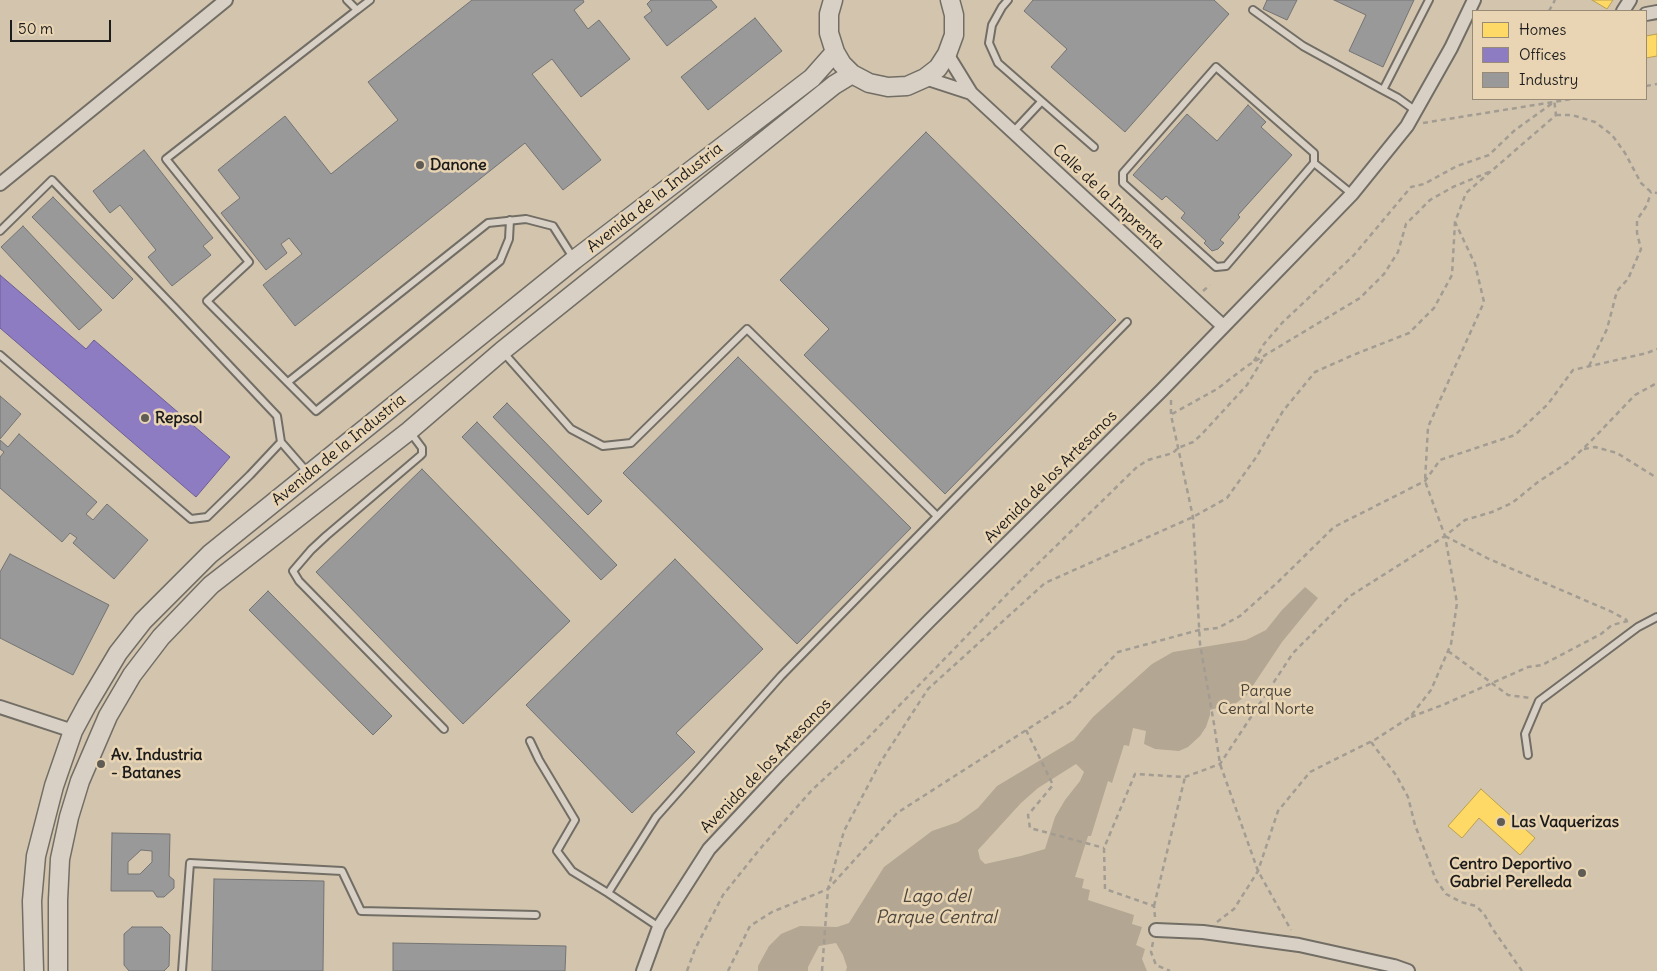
<!DOCTYPE html>
<style>
body{margin:0}
#map{position:relative;width:1657px;height:971px;overflow:hidden;background:#dcd2c0;font-family:Delius,sans-serif}
canvas{display:block}
.legend{position:absolute;left:1472px;top:10px;width:175px;height:90px;box-sizing:border-box;background:#e9d5b3;border:1px solid #978b77;margin:0;padding:6px 9px;list-style:none;font-size:15px;color:#1c1c1c}
.legend li{display:flex;align-items:center;gap:10px;height:25px}
.legend b{width:25px;border:1px solid #978b77}
.scale{position:absolute;left:10px;top:20px;width:101px;height:22px;box-sizing:border-box;border:2px solid #1c1c1c;border-top:0;padding-left:6px;font-size:15px;line-height:18px;white-space:nowrap;color:#1c1c1c;-webkit-text-stroke:4px #e9d5b3;paint-order:stroke}
</style>
<div id="map">
<canvas width="1657" height="971"></canvas>
<ul class="legend">
<li><b style="height:14px;background:#ffd966"></b>Homes</li>
<li><b style="height:14px;background:#8e7cc3"></b>Offices</li>
<li><b style="height:14px;background:#999"></b>Industry</li>
</ul>
<div class="scale">50 m</div>
</div>
<script>
const ctx = document.querySelector('canvas').getContext('2d');
ctx.lineJoin = 'round';
function fillPath(path, color) { ctx.fillStyle = color; ctx.fill(path, 'evenodd'); }
const shape = rows => new Path2D(rows.map(r => 'M' + r).join(''));
function strokePath(path, color, width, dash) { ctx.strokeStyle = color; ctx.lineWidth = width; ctx.lineCap = dash ? 'butt' : 'round'; ctx.setLineDash(dash || []); ctx.stroke(path); }
function label(font, color, halo, rows, align = 'center') {
  ctx.font = font + ' Delius,sans-serif'; ctx.lineWidth = 5; ctx.setLineDash([]); ctx.textBaseline = 'middle'; ctx.strokeStyle = halo; ctx.fillStyle = color; for (const [text, x, y, turn = 0] of rows) {
    ctx.save(); ctx.translate(x, y); ctx.rotate((+turn || 0) * Math.PI / 180); ctx.textAlign = isNaN(turn) ? turn : align; if (halo) ctx.strokeText(text, 0, 0); ctx.fillText(text, 0, 0); ctx.restore();
  }
}
const green = shape([
 [0,0,1657,0,1657,971,0,971],
 [1473,11,1646,11,1646,99,1473,99]
]);
const water = shape([
 [1305,587,1318,598,1282,642,1246,696,1236,703,1210,710,1210,715,1206,727,1200,736,1188,747,1179,751,1155,749,1144,744,1146,731,1133,728,1129,746,1124,745,1112,783,1108,781,1091,836,1088,836,1075,877,1084,879,1082,888,1090,890,1088,900,1134,915,1132,924,1142,927,1136,945,1145,949,1142,959,1147,971,846,971,847,967,843,955,836,943,819,946,808,967,808,971,758,971,758,966,769,946,781,934,800,926,837,927,849,923,884,867,932,831,958,822,978,808,997,786,1074,740,1093,717,1152,664,1173,652,1246,640,1266,630,1282,610],
 [1076,764,1084,772,1080,781,1065,800,1055,817,1045,849,1021,856,985,864,980,859,978,850,1021,803,1038,788]
]);
const homes = shape([
 [1592,0,1613,0,1607,9,1592,0],
 [1657,34,1657,56,1646,58,1646,36,1657,34],
 [1481,789,1535,838,1520,855,1479,818,1462,838,1448,826,1481,789]
]);
const offices = shape([
 [0,275,86,349,94,340,230,457,196,497,0,328,0,275]
]);
const industry = shape([
 [472,0,583,0,584,2,574,10,588,29,599,20,630,59,581,97,552,59,532,74,601,160,563,190,525,143,295,326,263,285,302,254,289,238,281,244,287,253,266,270,221,213,240,198,218,170,285,116,331,174,398,120,368,82,472,0],
 [651,0,711,0,717,7,667,46,644,17,652,11,647,4,651,0],
 [1033,0,1214,0,1229,14,1125,132,1051,67,1067,49,1024,11,1033,0],
 [1267,0,1297,0,1287,20,1263,9,1267,0],
 [1334,0,1414,0,1383,67,1349,51,1366,15,1334,0],
 [755,18,782,51,708,110,681,77,755,18],
 [1248,105,1266,122,1261,127,1292,155,1238,215,1240,217,1220,240,1224,243,1218,249,1212,251,1204,243,1206,241,1181,218,1185,213,1166,196,1162,200,1133,175,1187,114,1217,141,1248,105],
 [926,132,1116,320,945,494,804,355,829,329,780,280,926,132],
 [144,150,213,238,203,246,211,255,172,286,148,257,156,250,120,205,110,213,93,191,144,150],
 [53,197,133,279,113,299,32,217,53,197],
 [23,226,102,310,79,330,1,247,23,226],
 [738,357,911,528,797,644,623,473,738,357],
 [0,396,21,414,0,439,0,396],
 [507,403,602,501,588,515,493,417,507,403],
 [477,422,617,565,601,580,462,437,477,422],
 [19,434,97,502,86,514,93,520,107,504,148,540,114,579,73,543,77,538,70,533,62,542,0,488,0,457,4,452,0,449,0,440,8,447,19,434],
 [422,469,570,621,463,724,316,572,422,469],
 [10,554,109,605,73,675,0,638,0,572,10,554],
 [675,559,763,649,676,733,695,752,632,813,526,705,675,559],
 [268,591,392,716,373,735,249,610,268,591],
 [112,833,170,834,169,876,174,880,174,888,164,897,157,897,153,891,111,891,112,833],
 [141,850,152,851,152,862,140,874,128,874,128,862,141,850],
 [214,879,324,881,323,971,212,971,214,879],
 [132,927,162,927,170,935,169,966,164,971,129,971,124,965,124,934,132,927],
 [393,943,566,946,565,971,393,971,393,943]
]);
const path = shape([
 [1549,11,1555,0],
 [1646,86,1657,84],
 [1556,115,1572,115,1595,122,1612,135,1625,153,1641,183,1651,192,1657,193],
 [1423,123,1572,99],
 [1203,291,1210,285],
 [1254,361,1264,344,1282,323,1354,255,1411,187,1424,184,1457,166,1489,155,1515,130,1554,102],
 [1589,366,1607,329,1617,291,1628,279,1641,249,1637,233,1637,220,1647,205,1651,192],
 [1171,400,1171,415,1193,517,1200,644,1214,724,1220,764,1258,871,1291,930],
 [1172,414,1217,389,1247,366,1360,298,1384,274,1398,252,1406,224,1430,200,1453,187,1489,172],
 [1584,449,1595,447,1617,453,1657,478],
 [1445,536,1489,559,1610,611,1627,620],
 [1448,651,1508,695,1530,698],
 [1411,717,1445,704,1528,667,1542,665,1601,634,1612,625,1628,621],
 [1026,730,1053,785,1028,815,1030,828,1104,848],
 [1371,742,1396,775,1408,797,1415,825,1436,880,1446,894,1461,902,1476,906,1484,914,1492,928,1522,971],
 [1154,906,1185,777],
 [1155,917,1154,906,1105,889,1104,848,1135,774,1185,777,1220,764,1293,653,1350,596,1445,536,1465,520,1492,512,1512,503,1538,482,1570,461,1591,441,1635,395,1657,383],
 [1217,922,1234,909,1258,871,1278,811,1310,772,1376,739,1410,717,1431,690,1451,644,1457,603,1445,536,1425,481,1428,427,1484,302,1475,264,1455,222,1466,193,1556,115,1554,99],
 [1153,942,1151,952,1156,965,1170,971],
 [687,971,695,949,723,895,759,850,812,790,864,742,1017,584,1137,467,1148,460,1173,453,1178,448,1193,442,1201,435,1247,385,1266,354],
 [728,971,750,926,772,912,828,889,897,813,1070,702,1118,652,1199,630,1218,628,1240,616,1278,582,1334,527,1425,481,1440,460,1515,435,1548,404,1573,370,1647,353,1657,349],
 [822,971,828,889,844,831,880,763,928,689,1045,583,1193,517,1227,498,1257,456,1283,411,1315,372,1353,355,1409,333,1434,308,1452,275,1455,222]
]);
const lane = shape([
 [347,0,357,10,370,0],
 [1008,0,1002,7,992,25,989,43,998,63,1094,147],
 [357,10,166,159,249,262,207,301,316,411,500,261,509,239,510,220],
 [1253,10,1303,46,1383,90,1429,0],
 [1383,90,1398,98,1416,111],
 [1013,132,1041,102],
 [1314,163,1314,153,1216,67,1123,173,1123,183,1216,267,1226,266,1314,163,1352,194],
 [0,231,52,180,174,307,277,416,281,442,308,473],
 [503,352,571,429,603,446,631,443,747,329,937,516],
 [0,355,191,519,207,517,250,475,281,442],
 [288,382,488,223,526,219,553,226,574,259],
 [410,432,422,448,422,454,420,456,326,536,311,550,293,571,299,581,444,729],
 [530,741,539,760,575,820,557,851,572,871,608,893],
 [1528,755,1525,734,1539,701,1638,627,1657,617],
 [659,927,608,893,656,817,781,676,1127,322],
 [182,971,190,863,342,871,361,911,536,915]
]);
const street = shape([
 [1623,11,1630,0],
 [1646,14,1657,12],
 [947,54,971,93,1223,326],
 [925,78,971,93],
 [0,184,226,0],
 [0,707,73,731],
 [1156,930,1203,932,1299,945,1394,966,1408,971],
 [643,971,659,927,709,849,779,774,930,620,1162,390,1352,194,1407,126,1451,48,1474,0]
]);
const secondary = shape([
 [833,0,829,14,829,33,835,52,842,64,852,74,869,83,888,87,907,86,925,78,938,68,947,54,954,35,954,15,950,0],
 [34,971,32,901,36,856,54,786,73,731,87,705,118,653,143,621,210,554,574,260,812,78,835,52],
 [58,971,58,900,60,859,69,817,80,781,108,716,132,675,161,637,211,585,409,431,502,351,834,85,852,74]
]);
const markers = [
 [420,165,5,"#5f5c55"],
 [145,418,5,"#5f5c55"],
 [101,764,5,"#5f5c55"],
 [1501,822,5,"#5f5c55"],
 [1582,873,5,"#5f5c55"]
];
const poiNames = [
 ["Danone",430,165],
 ["Repsol",155,418],
 ["Av. Industria",111,755],
 ["- Batanes",111,773],
 ["Las Vaquerizas",1511,822],
 ["Centro Deportivo",1572,864,"right"],
 ["Gabriel Perelleda",1572,882,"right"]
];
const streetNames = [
 ["Calle de la Imprenta",1108,197,43],
 ["Avenida de la Industria",655,198,-38],
 ["Avenida de la Industria",339,450,-39],
 ["Avenida de los Artesanos",1051,477,-45],
 ["Avenida de los Artesanos",766,766,-46]
];
const parkNames = [
 ["Parque",1266,691],
 ["Central Norte",1266,709]
];
const waterNames = [
 ["Lago del",936,897],
 ["Parque Central",936,918]
];
fillPath(green, '#d3c5ad');
fillPath(water, '#b3a692');
fillPath(homes, '#ffd966');
strokePath(homes, '#bba050', 1);
fillPath(offices, '#8e7cc3');
strokePath(offices, '#6c5f91', 1);
fillPath(industry, '#999');
strokePath(industry, '#747474', 1);
strokePath(lane, '#726e66', 10);
strokePath(street, '#726e66', 16);
strokePath(secondary, '#726e66', 21);
strokePath(path, '#a39c92', 2.5, [5, 4]);
strokePath(lane, '#d8d0c4', 6);
strokePath(street, '#d8d0c4', 12);
strokePath(secondary, '#d8d0c4', 18);
for (const [x, y, r, color] of markers) { const dot = new Path2D(); dot.arc(x, y, r, 0, 2 * Math.PI); ctx.fillStyle = color; ctx.fill(dot); strokePath(dot, '#e9d5b3', 2); }
label('bold 16px', '#1c1c1c', '#e9d5b3', poiNames, 'left');
label('16px', '#1c1c1c', '#e9d5b3', streetNames);
label('16px', '#48443c', '#e9d5b3', parkNames);
label('italic 18px', '#4b463e', '#e9d5b3', waterNames);
</script>
